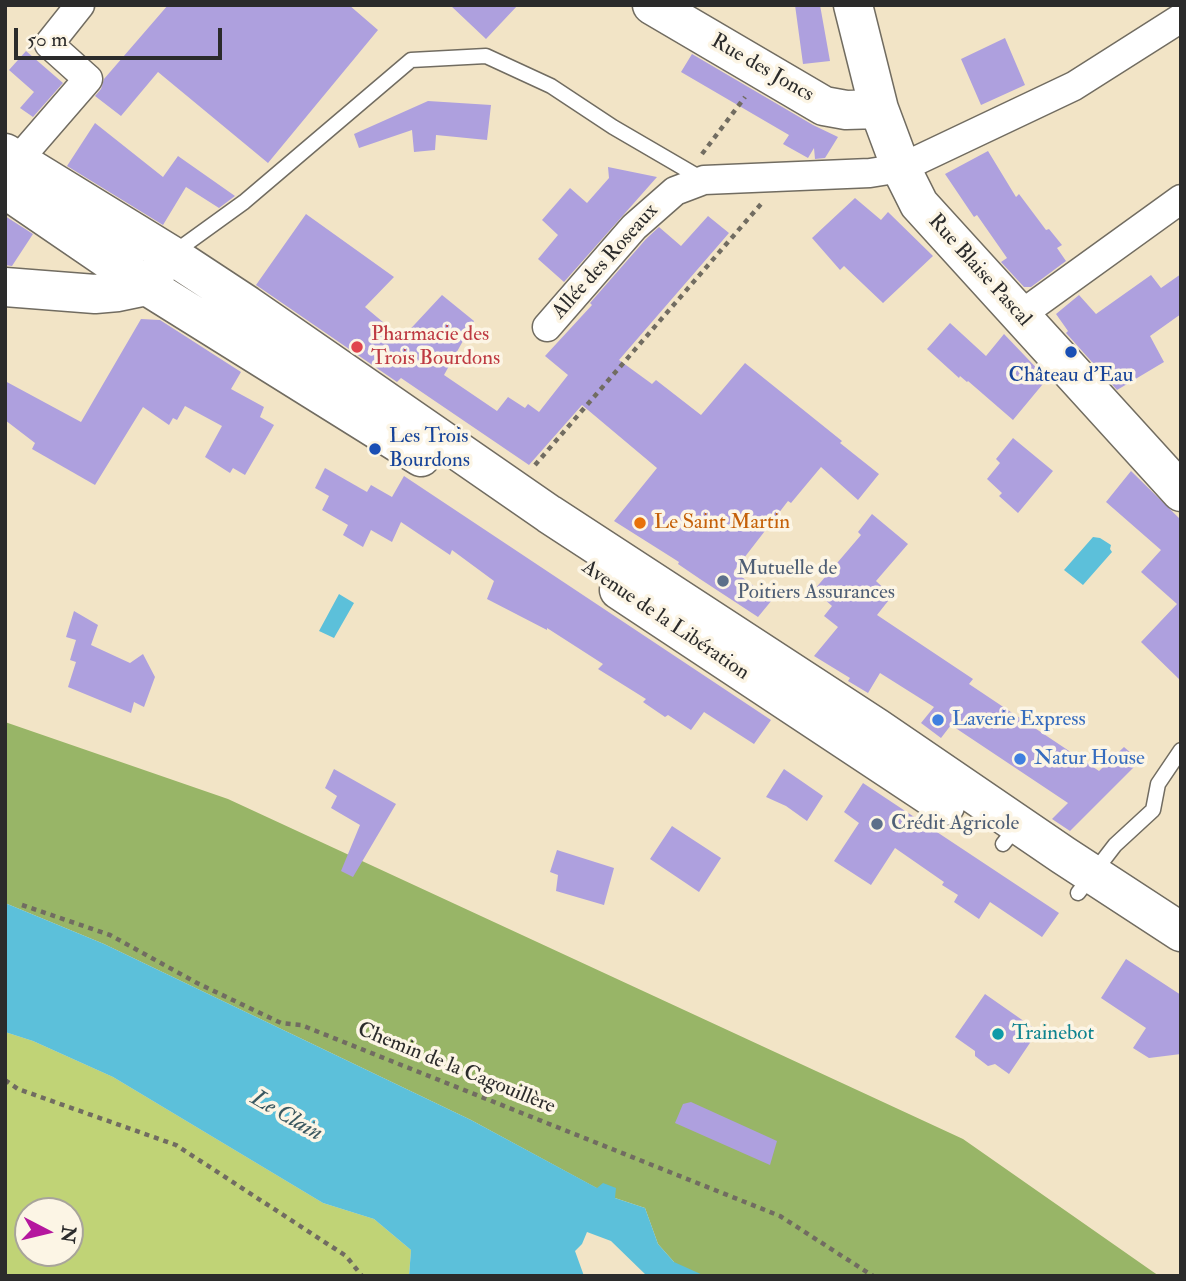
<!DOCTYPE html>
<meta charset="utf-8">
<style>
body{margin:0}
#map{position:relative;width:1186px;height:1281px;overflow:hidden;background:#f2e4c6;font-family:"IM FELL Double Pica",serif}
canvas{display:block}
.frame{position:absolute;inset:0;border:7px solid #2b2b2b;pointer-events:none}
.north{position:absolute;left:14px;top:1197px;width:70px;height:70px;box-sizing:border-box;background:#fcf5e5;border:2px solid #a8a49b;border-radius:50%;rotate:97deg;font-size:19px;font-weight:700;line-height:28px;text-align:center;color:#2b2b2b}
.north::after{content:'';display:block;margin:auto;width:24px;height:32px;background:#b5179e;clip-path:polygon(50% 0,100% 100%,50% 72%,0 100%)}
.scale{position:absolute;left:14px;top:28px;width:208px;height:32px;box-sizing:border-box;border:4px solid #2b2b2b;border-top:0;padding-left:9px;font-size:21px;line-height:24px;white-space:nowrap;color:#2b2b2b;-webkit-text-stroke:5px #fcf5e5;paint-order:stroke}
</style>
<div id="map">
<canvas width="1186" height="1281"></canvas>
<div class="frame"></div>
<div class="north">N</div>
<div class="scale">50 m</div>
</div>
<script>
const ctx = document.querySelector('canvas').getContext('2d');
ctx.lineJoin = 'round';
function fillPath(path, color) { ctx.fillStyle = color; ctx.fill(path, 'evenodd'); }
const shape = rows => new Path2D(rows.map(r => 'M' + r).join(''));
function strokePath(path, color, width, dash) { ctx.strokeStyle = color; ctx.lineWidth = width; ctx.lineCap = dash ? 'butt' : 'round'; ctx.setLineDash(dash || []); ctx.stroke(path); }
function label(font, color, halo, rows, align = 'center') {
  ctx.font = font + ' "IM FELL Double Pica",serif'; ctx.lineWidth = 7; ctx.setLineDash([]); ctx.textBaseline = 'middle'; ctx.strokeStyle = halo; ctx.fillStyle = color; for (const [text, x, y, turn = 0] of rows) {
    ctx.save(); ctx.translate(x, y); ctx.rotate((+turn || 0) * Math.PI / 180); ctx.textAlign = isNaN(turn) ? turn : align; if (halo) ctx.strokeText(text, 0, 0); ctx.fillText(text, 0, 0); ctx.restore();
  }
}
const green = shape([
 [5,1032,33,1041,113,1077,323,1203,374,1219,411,1250,409,1276,5,1276],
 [28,1211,70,1211,70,1253,28,1253]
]);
const forest = shape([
 [5,722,228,799,963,1139,1159,1276,669,1276,674,1262,658,1244,645,1208,615,1198,471,1120,104,944,5,903]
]);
const water = shape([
 [1093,537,1100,538,1111,545,1110,549,1112,552,1083,585,1064,570],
 [339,594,354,603,334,638,319,631],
 [5,903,104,944,471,1120,597,1188,603,1183,616,1188,615,1198,645,1208,658,1244,674,1262,705,1276,647,1276,611,1241,587,1232,582,1244,575,1251,584,1276,409,1276,411,1250,374,1219,323,1203,113,1077,33,1041,5,1032]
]);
const building = shape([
 [168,5,349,5,378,30,268,163,158,72,121,116,95,96,101,89,104,79],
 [450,5,518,5,486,39],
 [795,5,820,5,830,61,803,64],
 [1005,38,1025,85,981,105,961,59],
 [26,51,63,83,33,117,20,108,34,92,9,70],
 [692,54,813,125,838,137,825,158,815,159,814,148,808,158,783,144,789,135,681,72],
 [428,101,491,105,487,140,436,135,435,150,414,152,412,130,359,148,354,134],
 [95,123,163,177,178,156,235,196,219,208,186,187,163,225,67,166],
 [988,151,1016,197,1019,194,1046,230,1049,229,1062,245,1057,248,1066,261,1031,287,1024,287,1001,262,1007,258,977,215,974,217,945,174],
 [608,167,657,177,564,282,538,259,558,235,542,220,570,188,587,203,609,178],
 [855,198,881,220,888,212,933,256,883,303,844,266,840,270,812,238],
 [306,214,394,277,365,307,402,338,442,295,474,321,444,375,497,411,508,397,525,408,528,404,539,412,568,375,545,356,592,305,590,303,646,239,659,227,681,246,708,216,729,233,619,360,652,384,656,380,701,415,745,363,842,441,840,443,879,474,858,500,821,467,791,503,788,501,734,571,772,600,758,617,700,579,678,564,679,562,614,521,657,468,582,405,529,465,401,378,397,382,256,285],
 [5,216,33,234,12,266,5,265],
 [1181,274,1181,314,1150,336,1164,362,1117,390,1066,333,1068,331,1056,314,1079,295,1096,314,1151,275,1161,288],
 [141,319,160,320,241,372,231,389,264,407,260,417,274,425,245,475,233,468,230,473,205,457,222,426,185,406,177,420,173,418,169,425,143,407,95,485,32,449,35,443,5,420,5,381,81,422],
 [950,323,986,356,1004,334,1047,379,1013,420,968,381,967,382,960,376,959,378,927,349],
 [1013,438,1053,471,1018,513,999,496,1002,493,987,479,1000,463,996,459],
 [325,468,367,492,371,485,392,497,404,476,771,720,754,744,704,712,691,730,668,715,665,717,643,702,646,699,598,669,603,664,547,628,547,630,487,599,494,581,452,550,450,555,401,522,392,542,371,530,363,547,343,535,348,525,322,510,329,496,315,488],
 [1131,471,1181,520,1181,681,1141,642,1177,604,1141,572,1161,550,1106,502],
 [872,514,908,544,876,581,892,596,877,615,973,679,969,684,1099,771,1124,747,1140,761,1070,831,1052,819,1068,803,951,725,941,738,921,723,934,707,880,673,868,693,848,681,850,678,814,656,838,627,824,616,832,606,814,590,861,535,858,532],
 [74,611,98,625,91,645,130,663,143,654,155,677,144,707,134,702,131,713,68,687,76,662,70,660,76,640,66,637],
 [334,769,396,804,353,877,341,871,360,825,331,808,337,796,325,788],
 [784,769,823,796,807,821,786,806,766,797],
 [863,783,1059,913,1042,937,990,902,979,919,954,902,958,895,942,885,944,882,895,848,871,885,834,861,859,823,844,812],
 [672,826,721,858,699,892,650,859],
 [557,850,614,868,604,905,556,891,558,875,550,872],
 [1126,959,1181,995,1181,1054,1149,1058,1133,1048,1146,1028,1101,998],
 [985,994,1038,1031,1009,1074,995,1064,988,1066,975,1056,975,1051,955,1037],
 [691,1102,777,1141,770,1165,675,1123,683,1104]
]);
const path = shape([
 [702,154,745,97],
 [535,465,761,204],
 [22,905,110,935,197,983,281,1023,301,1025,780,1216,873,1276],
 [5,1080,18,1089,176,1145,346,1256,362,1276]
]);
const lane = shape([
 [172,254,244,202,411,60,486,56,551,86,613,127,704,180],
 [1003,844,1017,826],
 [1078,893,1115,845,1153,810,1158,784,1181,750]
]);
const street = shape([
 [17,161,88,79,49,44,80,5],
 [1019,316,1181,199],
 [547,327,634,227,675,191,704,180,870,173,901,168,1074,86,1181,18]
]);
const secondary = shape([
 [652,5,824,106,846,110,879,109],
 [853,5,879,109,901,168,919,204,1181,492],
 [5,153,171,255,247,305,549,514,877,728,1063,855,1181,932],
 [5,189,147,286,421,457],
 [5,287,95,294,118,292,147,286,155,276],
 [619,590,945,806]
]);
const markers = [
 [357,347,7,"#e0444e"],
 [1071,352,7,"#1a4fb4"],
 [375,449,7,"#1a4fb4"],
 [640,523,7,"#e8710a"],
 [723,581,7,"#5c6f8a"],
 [938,720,7,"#3f7fe0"],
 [1020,759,7,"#3f7fe0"],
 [877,824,7,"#5c6f8a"],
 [998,1034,7,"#0f9aa8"]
];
const streetNames = [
 ["Rue des Joncs",762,69,30],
 ["Allée des Roseaux",606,262,-48],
 ["Rue Blaise Pascal",979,271,48],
 ["Avenue de la Libération",665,621,34],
 ["Chemin de la Cagouillère",456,1069,22]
];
const healthNames = [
 ["Pharmacie des",371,335],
 ["Trois Bourdons",371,359]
];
const transitNames = [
 ["Château d'Eau",1071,376],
 ["Les Trois",389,437,"left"],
 ["Bourdons",389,461,"left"]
];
const foodNames = [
 ["Le Saint Martin",654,523]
];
const serviceNames = [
 ["Mutuelle de",737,569],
 ["Poitiers Assurances",737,593],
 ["Crédit Agricole",891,824]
];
const shopNames = [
 ["Laverie Express",952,720],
 ["Natur House",1034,759]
];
const cultureNames = [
 ["Trainebot",1012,1034]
];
const waterNames = [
 ["Le Clain",286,1117,30]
];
fillPath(green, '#c0d376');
fillPath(forest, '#98b567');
fillPath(water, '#5cc0da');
fillPath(building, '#aea0de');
strokePath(lane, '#716c61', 17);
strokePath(street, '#716c61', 31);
strokePath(secondary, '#716c61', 41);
strokePath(path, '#716c61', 4.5, [5, 5]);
strokePath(lane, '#fff', 14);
strokePath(street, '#fff', 28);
strokePath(secondary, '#fff', 38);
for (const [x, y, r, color] of markers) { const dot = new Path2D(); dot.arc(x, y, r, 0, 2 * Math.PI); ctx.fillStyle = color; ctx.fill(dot); strokePath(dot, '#fcf5e5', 2.5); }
label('21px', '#2b2b2b', '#fcf5e5', streetNames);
label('21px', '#be3a42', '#fcf5e5', healthNames, 'left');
label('21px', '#164399', '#fcf5e5', transitNames);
label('21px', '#c56008', '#fcf5e5', foodNames, 'left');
label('21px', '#4e5e75', '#fcf5e5', serviceNames, 'left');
label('21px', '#366cbe', '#fcf5e5', shopNames, 'left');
label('21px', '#0d838f', '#fcf5e5', cultureNames, 'left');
label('italic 23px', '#3a5860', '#fcf5e5', waterNames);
</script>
